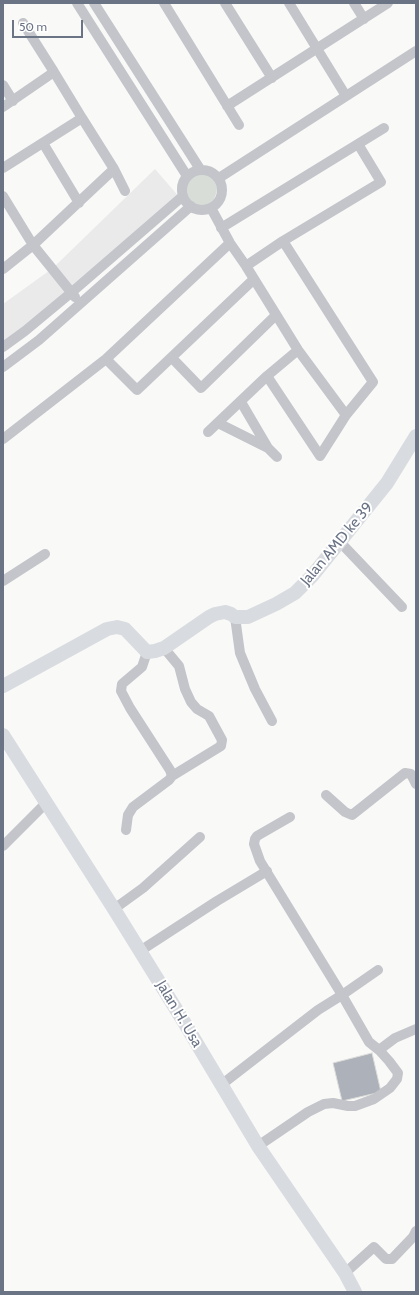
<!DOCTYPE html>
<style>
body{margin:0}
#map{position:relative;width:419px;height:1295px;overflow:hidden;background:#f9f9f7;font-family:Cabin,sans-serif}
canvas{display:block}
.frame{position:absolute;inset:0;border:4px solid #6b7485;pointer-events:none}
.scale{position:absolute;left:12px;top:20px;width:71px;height:18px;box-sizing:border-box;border:2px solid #6b7485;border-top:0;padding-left:5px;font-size:12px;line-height:14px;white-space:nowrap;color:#6b7485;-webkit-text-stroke:3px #fff;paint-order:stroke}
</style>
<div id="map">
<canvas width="419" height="1295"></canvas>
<div class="frame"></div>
<div class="scale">50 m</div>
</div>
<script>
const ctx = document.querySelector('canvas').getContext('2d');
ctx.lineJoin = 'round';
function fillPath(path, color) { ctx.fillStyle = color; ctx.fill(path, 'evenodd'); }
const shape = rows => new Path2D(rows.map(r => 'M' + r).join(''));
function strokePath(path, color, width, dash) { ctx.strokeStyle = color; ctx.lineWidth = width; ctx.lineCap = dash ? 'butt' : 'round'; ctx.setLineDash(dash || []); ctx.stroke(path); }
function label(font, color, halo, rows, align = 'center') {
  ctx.font = font + ' Cabin,sans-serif'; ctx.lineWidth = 4; ctx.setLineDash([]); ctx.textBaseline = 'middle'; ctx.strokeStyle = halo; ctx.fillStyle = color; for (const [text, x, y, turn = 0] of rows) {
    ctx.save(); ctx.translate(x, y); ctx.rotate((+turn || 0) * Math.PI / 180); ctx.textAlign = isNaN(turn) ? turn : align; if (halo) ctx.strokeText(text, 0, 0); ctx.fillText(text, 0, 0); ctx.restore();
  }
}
const built = shape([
 [155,169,181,199,3,349,3,304,53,268]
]);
const green = shape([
 '177 188a20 20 0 1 1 40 0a20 20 0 1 1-40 0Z'
]);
const building = shape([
 [372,1053,381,1092,342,1101,333,1063,372,1053]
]);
const street = shape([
 [77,3,187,176],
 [94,3,200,169],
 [164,3,239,125],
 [225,3,272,78],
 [289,3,346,96],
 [354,3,364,19],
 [23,23,54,72],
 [3,85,13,101],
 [227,106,388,3],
 [3,107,54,72,82,118],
 [43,143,79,203],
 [3,168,82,118,114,169,125,191],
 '182 190a20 20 0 1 1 40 0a20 20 0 1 1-40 0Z',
 [219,178,416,51],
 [3,196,33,245,75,297],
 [211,208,230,243,246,266,298,350,346,415,320,456,267,376],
 [221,228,384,128],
 [283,241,373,382,346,415],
 [246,266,283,241,381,182,358,144],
 [3,269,33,245,114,169],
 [3,347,25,331,72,292,183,196],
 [172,358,201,388,276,315],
 [106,359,137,390,253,280],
 [3,367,39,340,191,206],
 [241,402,268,448,277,457],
 [218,423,268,448],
 [208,432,267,376,298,350],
 [3,439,106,359,230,243],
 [340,542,402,607],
 [3,581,45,554],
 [235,617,240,653,255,689,272,721],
 [164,648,179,666,185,689,191,702,197,709,209,716,222,740,221,746,172,776],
 [326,795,345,812,352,815,405,773,411,774,416,784],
 [290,817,257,836,255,839,254,844,260,861,342,995,378,970],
 [126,830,128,815,133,807,169,780,172,776,170,770,130,708,121,691,122,684,142,667,147,652],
 [3,846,46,803],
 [114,909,143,888,200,837],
 [140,951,217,901,267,871],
 [221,1085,318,1010,342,995,369,1042,379,1050,395,1038,416,1029],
 [258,1146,308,1112,324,1104,333,1103,348,1106,355,1106,374,1099,390,1088,397,1079,398,1073,389,1061,379,1050],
 [345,1273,374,1247,386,1259,392,1259,413,1237,416,1231]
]);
const secondary = shape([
 [3,686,107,629,117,627,125,629,147,652,155,651,164,648,209,617,215,614,225,612,231,614,235,617,248,617,276,604,295,593,312,576,387,483,416,436],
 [3,735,114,909,184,1022,258,1146,345,1273,355,1292]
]);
const streetNames = [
 ["Jalan AMD ke 39",337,544,-50],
 ["Jalan H. Usa",179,1014,59]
];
fillPath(built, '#eaeaea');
fillPath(green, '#d8ded7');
fillPath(building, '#adb1b9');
strokePath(building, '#dbdbd9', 1);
strokePath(street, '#c3c5ca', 10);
strokePath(secondary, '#d8dbdf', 14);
label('15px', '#6b7485', '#fff', streetNames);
</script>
